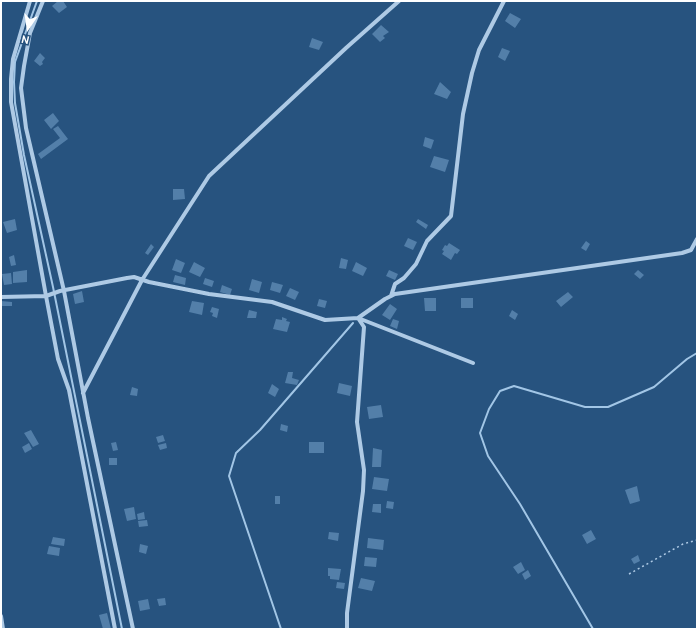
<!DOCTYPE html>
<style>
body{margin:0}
#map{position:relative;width:698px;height:630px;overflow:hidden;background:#27537f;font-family:Cabin,sans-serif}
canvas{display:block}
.frame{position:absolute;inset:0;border:2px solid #fff;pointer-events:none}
.north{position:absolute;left:8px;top:8px;width:40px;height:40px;-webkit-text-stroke:3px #27537f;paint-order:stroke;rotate:193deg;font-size:11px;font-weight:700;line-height:16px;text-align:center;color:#fff}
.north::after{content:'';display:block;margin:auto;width:14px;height:18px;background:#fff;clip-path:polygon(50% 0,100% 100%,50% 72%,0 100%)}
</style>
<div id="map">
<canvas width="698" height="630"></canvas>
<div class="frame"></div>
<div class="north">N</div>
</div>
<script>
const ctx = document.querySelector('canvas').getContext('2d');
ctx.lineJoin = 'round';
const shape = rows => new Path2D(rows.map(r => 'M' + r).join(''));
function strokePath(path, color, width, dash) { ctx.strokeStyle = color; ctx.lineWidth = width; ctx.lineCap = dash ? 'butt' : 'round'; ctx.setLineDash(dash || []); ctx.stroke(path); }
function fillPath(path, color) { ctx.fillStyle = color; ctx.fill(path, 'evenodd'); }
const stream = shape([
 [37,1,15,62,14,82,15,103,24,155,53,287,122,629],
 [281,629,229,476,236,453,260,430,353,323],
 [593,629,520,504,488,456,480,433,489,409,500,391,514,386,585,407,608,407,654,387,687,359,697,353]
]);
const building = shape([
 [58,1,63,1,67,7,59,13,52,6],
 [510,13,521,19,515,28,505,21],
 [381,25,389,32,383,36,385,38,380,42,372,34],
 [312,38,323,42,319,50,309,47],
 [502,48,510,51,505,61,498,57],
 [40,53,45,58,42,62,43,64,40,66,34,61],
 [440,82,451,92,447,99,434,94],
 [53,113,59,121,51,129,44,120],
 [58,126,68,139,41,159,38,154,60,138,53,129],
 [425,137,434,140,431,149,423,146],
 [434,156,449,160,445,172,430,167],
 [173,189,184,189,185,199,173,200],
 [15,219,17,230,7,233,3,222],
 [418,219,428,225,426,229,416,222],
 [408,238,417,242,413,250,404,246],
 [586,241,590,244,586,251,581,248],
 [449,243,460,250,457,254,455,253,451,260,442,254,444,251,442,250,445,245,447,246],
 [151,244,154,247,148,255,145,253],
 [14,255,16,265,11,266,9,257],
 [341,258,348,260,346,269,339,268],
 [176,259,185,263,181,273,172,270],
 [194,262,205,268,200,277,189,272],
 [356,262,367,268,363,276,352,271],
 [27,270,27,282,13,283,13,272],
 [389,270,398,274,395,280,386,276],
 [638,270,644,275,640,279,634,274],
 [11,273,12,284,4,285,2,274],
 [175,275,186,278,185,285,173,282],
 [205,278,214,281,212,287,203,284],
 [252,279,262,282,259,293,249,290],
 [272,282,283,285,280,293,270,290],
 [222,285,232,289,230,295,220,292],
 [290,288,299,292,295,300,286,296],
 [82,291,84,302,75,304,73,294],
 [568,292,573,297,561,307,556,301],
 [424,298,436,298,436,311,425,311],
 [461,298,473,298,473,308,461,308],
 [319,299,327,301,325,308,317,306],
 [1,301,12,302,12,306,1,306],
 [192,301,204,303,202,315,189,312],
 [390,304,397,309,390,320,382,315],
 [212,307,219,309,217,318,212,316,213,313,210,312],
 [249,310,257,312,256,318,247,318],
 [512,310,518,314,515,320,509,316],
 [282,317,287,319,286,321,290,322,287,332,273,329,276,319,282,320],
 [393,319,399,321,397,329,390,326],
 [288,372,293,372,292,378,299,380,297,385,285,383],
 [339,383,352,386,350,396,337,393],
 [272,384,279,389,275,397,268,393],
 [132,387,138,389,137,396,130,395],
 [381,405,383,417,369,419,367,407],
 [281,424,288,426,287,432,280,430],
 [31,430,39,444,33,447,24,433],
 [163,435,165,441,158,443,156,437],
 [116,442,118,450,113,451,111,443],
 [309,442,324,442,324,453,309,453],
 [29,443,32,449,25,453,22,447],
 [166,443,167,448,160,450,158,445],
 [373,448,382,450,381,467,372,467],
 [109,458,117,458,117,465,109,465],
 [374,477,389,479,387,491,372,489],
 [637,486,640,501,630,504,625,490],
 [275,496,280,496,280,504,275,504],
 [387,501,394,502,393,509,386,508],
 [373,504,381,504,381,513,372,512],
 [134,507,136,519,127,521,124,509],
 [144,512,145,519,138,520,137,514],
 [147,520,148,526,139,527,138,521],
 [591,530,596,539,587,544,582,535],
 [329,532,339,533,338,541,328,539],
 [53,537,65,539,64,546,51,544],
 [368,538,384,540,383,550,367,548],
 [140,544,148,546,146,554,139,552],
 [49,546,60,548,59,556,47,554],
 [638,555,640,561,634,564,631,559],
 [365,557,377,558,376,567,364,566],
 [521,562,525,570,518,574,513,567],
 [328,568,341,569,339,580,330,579,330,576,328,576],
 [528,570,531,576,525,580,522,574],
 [361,578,375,581,372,591,358,588],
 [337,582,345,583,344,589,336,588],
 [165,598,166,605,159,606,157,599],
 [148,599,150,609,140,611,138,601],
 [107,613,111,629,103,629,99,615]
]);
const path = shape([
 [629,574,683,544,697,540]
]);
const minor = shape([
 [30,1,13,59,11,79,11,102,46,296,58,359,69,390,115,629],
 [43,1,30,33,24,66,21,88,26,128,64,291,88,418,133,629],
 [391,296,395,284,404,278,416,264,427,241,451,216,463,114,472,73,479,50,504,1],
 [1,297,46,296,60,291,127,278,134,277,149,282,209,294,272,302,325,320,358,318,364,327,357,422,364,470,363,491,347,613,347,629],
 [358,318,385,299,395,294,682,253,691,250,697,239],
 [358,318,473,363],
 [83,393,142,280,209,176,346,48,399,1],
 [1,616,3,629]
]);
strokePath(stream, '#a2c6e6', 2);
fillPath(building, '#537fa9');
strokePath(path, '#aecae5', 1.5, [2, 3]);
strokePath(minor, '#aecae5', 4);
</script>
